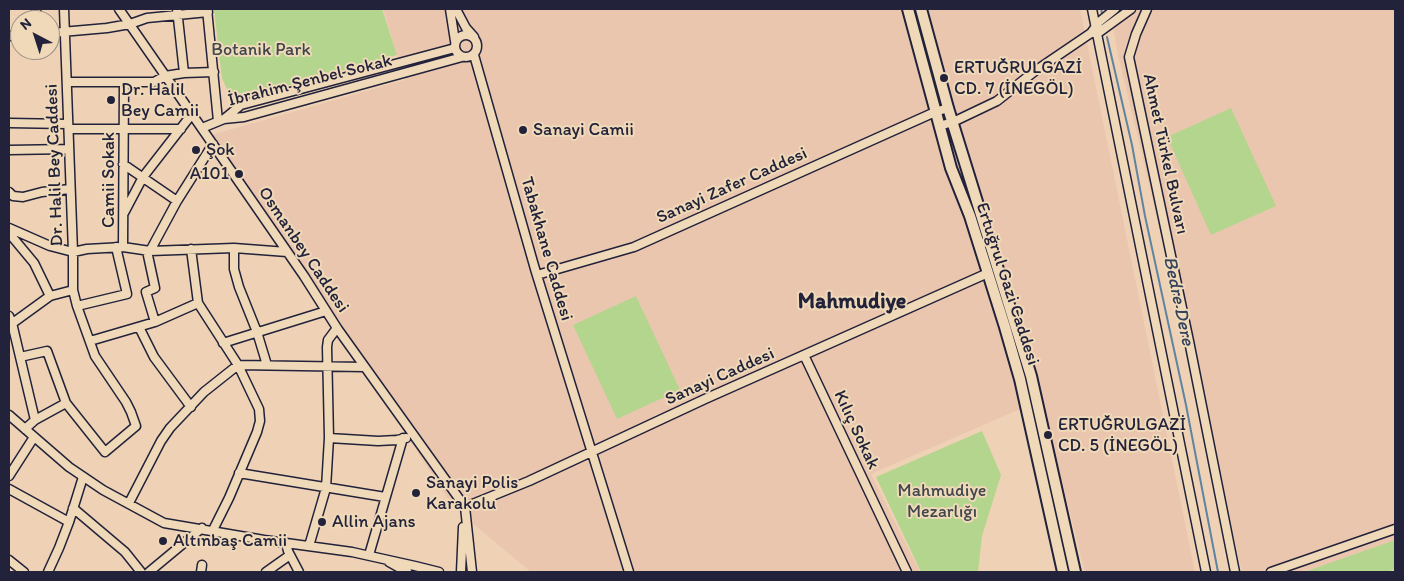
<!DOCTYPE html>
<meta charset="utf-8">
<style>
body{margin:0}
#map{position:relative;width:1404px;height:581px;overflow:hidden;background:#efd2b5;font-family:Itim,sans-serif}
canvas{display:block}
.frame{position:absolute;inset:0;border:10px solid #22223b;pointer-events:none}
.north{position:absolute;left:10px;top:10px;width:50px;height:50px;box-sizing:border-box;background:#efd9b8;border:1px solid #9d9086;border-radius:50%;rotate:320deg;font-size:14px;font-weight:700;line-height:20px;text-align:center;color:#22223b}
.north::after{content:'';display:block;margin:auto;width:18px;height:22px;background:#22223b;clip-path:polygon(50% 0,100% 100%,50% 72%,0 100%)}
</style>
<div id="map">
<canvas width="1404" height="581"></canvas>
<div class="frame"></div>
<div class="north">N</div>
</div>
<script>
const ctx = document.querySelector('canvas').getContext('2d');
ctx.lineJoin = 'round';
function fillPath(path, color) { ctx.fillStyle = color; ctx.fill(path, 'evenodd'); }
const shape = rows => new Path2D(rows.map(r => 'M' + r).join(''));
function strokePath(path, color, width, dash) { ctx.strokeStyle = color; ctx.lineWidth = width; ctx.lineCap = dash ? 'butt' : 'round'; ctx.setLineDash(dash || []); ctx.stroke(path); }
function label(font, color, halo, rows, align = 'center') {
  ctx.font = font + ' Itim,sans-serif'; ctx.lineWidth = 4; ctx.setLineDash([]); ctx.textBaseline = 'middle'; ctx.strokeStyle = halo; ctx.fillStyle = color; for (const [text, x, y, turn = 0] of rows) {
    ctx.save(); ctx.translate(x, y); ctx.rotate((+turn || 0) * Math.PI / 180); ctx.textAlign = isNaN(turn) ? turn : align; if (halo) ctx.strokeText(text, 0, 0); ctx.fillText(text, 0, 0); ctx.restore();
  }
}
const built = shape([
 [383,9,1080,9,1195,572,1085,572,1041,400,871,474,920,572,531,572,454,508,211,135,405,80],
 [1110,9,1395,9,1395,543,1302,572,1242,572,1118,55]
]);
const green = shape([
 [214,9,382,9,397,55,232,101,222,78],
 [1231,108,1276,206,1211,235,1167,137],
 [636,296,680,390,617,419,573,325],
 [982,431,1001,475,982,536,978,572,921,572,876,477],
 [1395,540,1395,569,1387,572,1304,572]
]);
const stream = shape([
 [1101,9,1102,13],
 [1107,37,1132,145,1145,216,1186,405,1218,572]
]);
const minor = shape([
 [36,9,37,20],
 [119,9,239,182,304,276,337,328,465,507,472,572],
 [177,9,184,73],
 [207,9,218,121],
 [450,9,455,41],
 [456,9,466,28,474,37],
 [1092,9,1206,572],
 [1147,9,1136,34,1129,57,1189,341,1235,572],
 [50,33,107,28,130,24,147,18,208,12],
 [1093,33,1098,33,1131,9],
 '455 46a11 11 0 1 1 22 0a11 11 0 1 1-22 0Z',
 [9,36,20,35],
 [474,55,535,269,629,572],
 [67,82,154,82,165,76,184,73,214,72],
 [224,119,241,105,455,48],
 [9,123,68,124],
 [939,126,953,122,997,101,1035,71,1091,33,1099,22,1115,9],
 [202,128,224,119,244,117,462,57],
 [69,129,181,129],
 [9,150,69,149],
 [123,164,177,201],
 [9,192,13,196,23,197,42,192,70,189],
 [124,213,143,177,192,114],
 [9,228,50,246,73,252,87,249,123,247,150,251,234,248,287,252],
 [9,233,34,263,50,296],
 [123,247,124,82],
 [234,248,234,269,239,287,257,332,267,365],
 [191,249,198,303,238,365,259,409,260,421,257,432,229,498,213,530],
 [147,251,155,288,146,292,155,322],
 [150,251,177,201,213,144],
 [537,275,634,247,935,112,948,108],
 [77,306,127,294,116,247],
 [9,316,12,323,35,420],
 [10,325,50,296,73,290],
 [139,327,154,357,191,407],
 [90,341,155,322,198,303],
 [223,343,326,311],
 [804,355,907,572],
 [20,357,47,351,66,403,105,452,136,426,131,412,126,402,95,356,77,306,73,290,73,252,64,9],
 [238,365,364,367],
 [9,415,69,467,103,490,164,523,264,540,352,552,415,566,439,572],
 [25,429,35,420,66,403],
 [329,438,378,441,397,440,406,438],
 [239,473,385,497],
 [9,476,34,437],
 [9,489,69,522],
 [129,503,161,441,170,428,204,392,238,365],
 [465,507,529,481,705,399,988,273],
 [73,508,125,552,141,572],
 [286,543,288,551,299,572],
 [309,546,326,488,329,438,327,347,328,340,337,328],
 [369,555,403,438],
 [9,560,24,572],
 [389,562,407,572],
 [48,572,59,548,69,522,83,477],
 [149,572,202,528],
 [201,572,202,565],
 [266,572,290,555],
 [461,572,463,527],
 [1271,572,1395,529]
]);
const major = shape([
 [908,9,951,168,970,216,1005,327,1020,379,1063,572],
 [921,9,948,108,1031,376,1075,572]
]);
const markers = [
 [944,78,5,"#22223b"],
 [111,100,5,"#22223b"],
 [523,130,5,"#22223b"],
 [196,150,5,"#22223b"],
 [239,174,5,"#22223b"],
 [1048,435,5,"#22223b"],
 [416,493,5,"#22223b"],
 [322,522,5,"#22223b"],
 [163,541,5,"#22223b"]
];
const parkNames = [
 ["Botanik Park",261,50],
 ["Mahmudiye",942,491],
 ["Mezarlığı",942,512]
];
const poiNames = [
 ["ERTUĞRULGAZİ",954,68],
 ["CD. 7 (İNEGÖL)",954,89],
 ["Dr. Halil",121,90],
 ["Bey Camii",121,111],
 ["Sanayi Camii",533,130],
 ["Şok",206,150],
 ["A101",229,174,"right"],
 ["ERTUĞRULGAZİ",1058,425],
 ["CD. 5 (İNEGÖL)",1058,446],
 ["Sanayi Polis",426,483],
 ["Karakolu",426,504],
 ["Allin Ajans",332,522],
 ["Altınbaş Camii",173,541]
];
const streetNames = [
 ["İbrahim Şenbel Sokak",310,81,-14],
 ["Ahmet Türkel Bulvarı",1165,154,78],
 ["Dr. Halil Bey Caddesi",55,165,-92],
 ["Camii Sokak",109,180,-90],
 ["Sanayi Zafer Caddesi",732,186,-24],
 ["Tabakhane Caddesi",546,249,74],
 ["Osmanbey Caddesi",303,250,56],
 ["Ertuğrul Gazi Caddesi",1007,284,72],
 ["Sanayi Caddesi",720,377,-24],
 ["Kılıç Sokak",856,430,65]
];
const waterNames = [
 ["Bedre Dere",1178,301,78]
];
const districtNames = [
 ["Mahmudiye",852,302]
];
fillPath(built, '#ebc6af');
fillPath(green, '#b4d58e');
strokePath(stream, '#5e84a2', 2);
strokePath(minor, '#22223b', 11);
strokePath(major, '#22223b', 14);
strokePath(minor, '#efd9b8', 8);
strokePath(major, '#efd9b8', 10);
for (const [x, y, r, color] of markers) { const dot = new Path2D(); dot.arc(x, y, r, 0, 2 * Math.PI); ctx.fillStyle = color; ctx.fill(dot); strokePath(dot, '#efd9b8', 2); }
label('18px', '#3f464c', '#efd9b8', parkNames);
label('18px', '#22223b', '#efd9b8', poiNames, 'left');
label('18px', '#22223b', '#efd9b8', streetNames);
label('italic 19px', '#36435d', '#efd9b8', waterNames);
label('bold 22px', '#22223b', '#efd9b8', districtNames);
</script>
